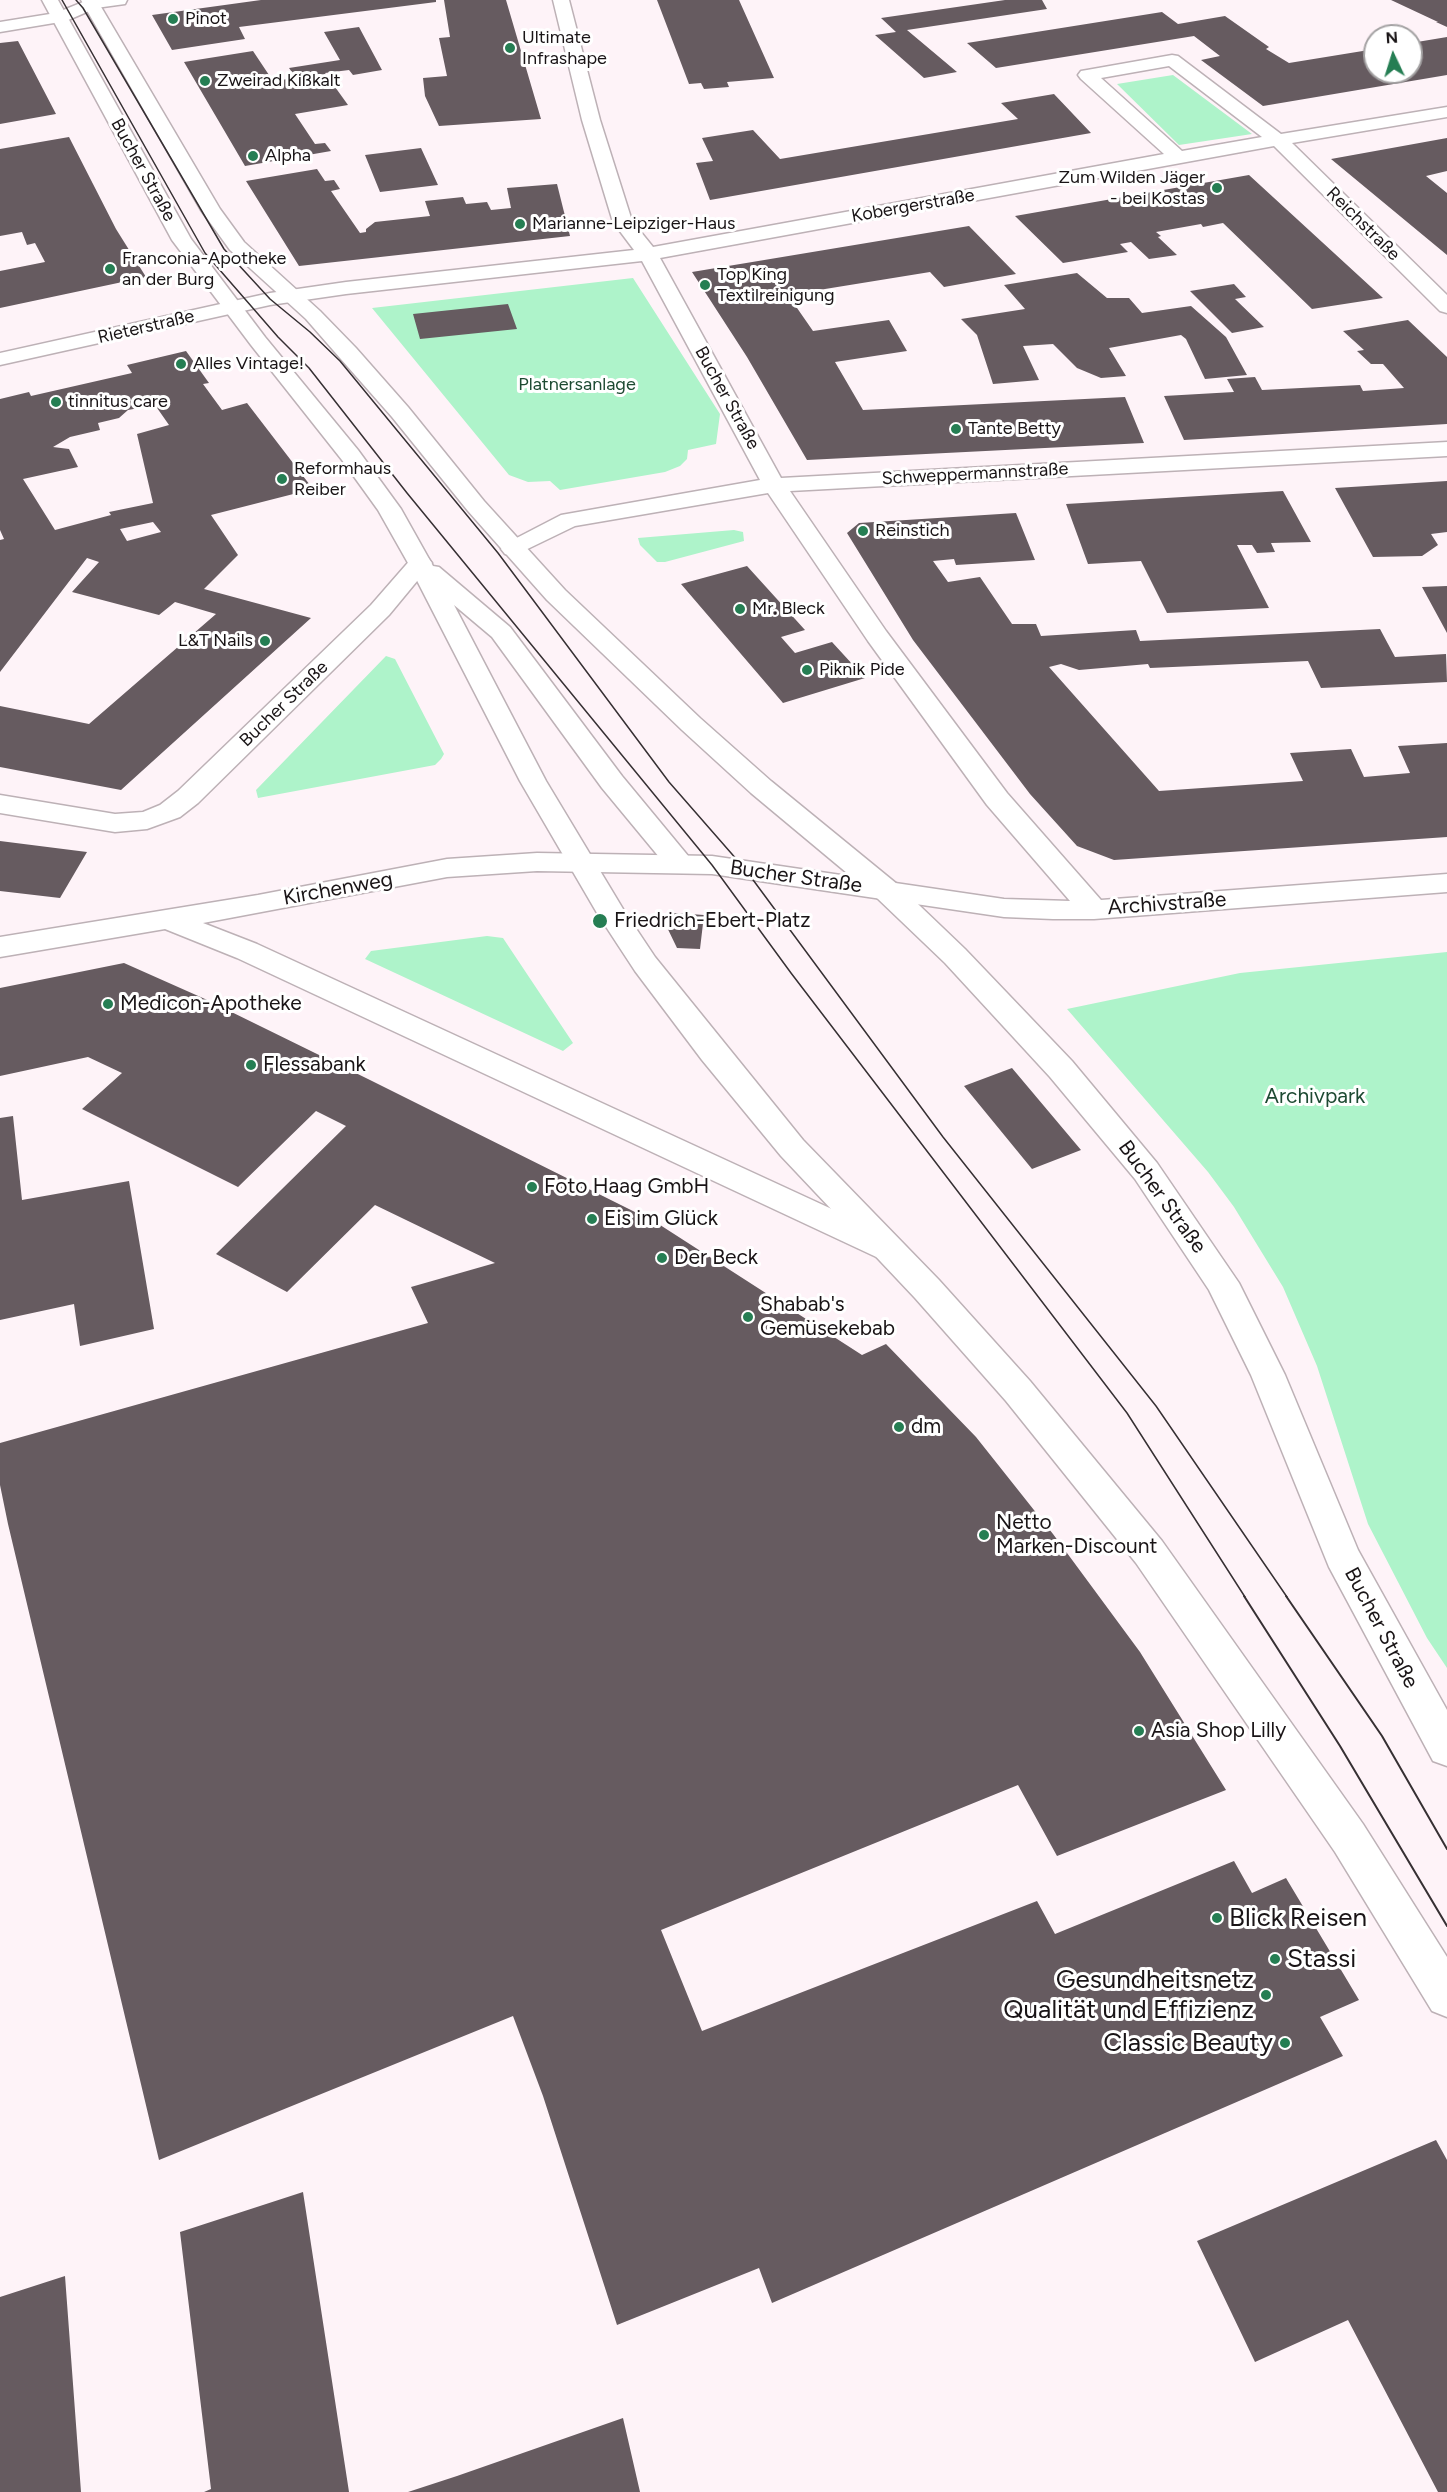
<!DOCTYPE html>
<meta charset="utf-8">
<style>
body{margin:0}
#map{position:relative;width:1447px;height:2492px;overflow:hidden;background:#fef3f8;font-family:Figtree,sans-serif}
canvas{display:block}
.north{position:absolute;left:1363px;top:24px;width:60px;height:60px;box-sizing:border-box;background:#fff;border:2px solid #a3a1a2;border-radius:50%;rotate:356deg;font-size:16px;font-weight:700;line-height:24px;text-align:center;color:#191416}
.north::after{content:'';display:block;margin:auto;width:21px;height:27px;background:#257e53;clip-path:polygon(50% 0,100% 100%,50% 72%,0 100%)}
</style>
<div id="map">
<canvas width="1447" height="2492"></canvas>
<div class="north">N</div>
</div>
<script>
const ctx = document.querySelector('canvas').getContext('2d');
ctx.lineJoin = 'round';
function fillPath(path, color) { ctx.fillStyle = color; ctx.fill(path, 'evenodd'); }
const shape = rows => new Path2D(rows.map(r => 'M' + r).join(''));
function strokePath(path, color, width, dash) { ctx.strokeStyle = color; ctx.lineWidth = width; ctx.lineCap = dash ? 'butt' : 'round'; ctx.setLineDash(dash || []); ctx.stroke(path); }
function label(font, color, halo, rows, align = 'center') {
  ctx.font = font + ' Figtree,sans-serif'; ctx.lineWidth = 6; ctx.setLineDash([]); ctx.textBaseline = 'middle'; ctx.strokeStyle = halo; ctx.fillStyle = color; for (const [text, x, y, turn = 0] of rows) {
    ctx.save(); ctx.translate(x, y); ctx.rotate((+turn || 0) * Math.PI / 180); ctx.textAlign = isNaN(turn) ? turn : align; if (halo) ctx.strokeText(text, 0, 0); ctx.fillText(text, 0, 0); ctx.restore();
  }
}
const green = shape([
 [1173,75,1252,134,1179,145,1117,84],
 [633,278,720,414,716,444,688,450,687,459,680,466,665,472,560,490,550,481,528,482,509,475,372,308],
 [734,530,743,532,744,541,665,562,657,562,640,545,638,538],
 [386,656,395,659,444,754,441,759,435,765,258,798,256,790],
 [487,936,503,938,573,1043,563,1051,365,959,371,951],
 [1447,952,1447,1668,1427,1638,1368,1524,1317,1366,1283,1287,1234,1207,1208,1172,1067,1009,1240,973]
]);
const building = shape([
 [261,0,436,0,436,2,239,27,245,39,172,50,152,15],
 [444,0,506,0,541,119,439,126,425,96,423,78,447,76,439,38,450,37],
 [657,0,739,0,774,78,727,82,729,87,704,89,701,83,689,84],
 [1005,0,1042,0,1047,9,907,30,957,72,924,78,875,35,896,32,881,18],
 [1391,0,1447,0,1447,27,1436,22,1438,22],
 [1162,12,1178,24,1225,16,1269,47,1266,49,1289,63,1375,49,1375,72,1411,72,1411,43,1447,37,1447,75,1263,106,1201,60,1220,56,1194,36,996,68,967,43],
 [359,27,382,70,353,75,349,70,325,73,348,105,295,114,315,144,325,143,331,151,245,166,184,62,253,51,273,81,296,78,289,68,340,60,324,32],
 [18,41,56,114,0,124,0,43],
 [1054,94,1091,133,710,200,696,163,713,161,702,138,753,130,780,159,1018,119,1001,103],
 [69,137,116,229,146,277,0,308,0,271,45,262,35,243,27,245,22,232,0,236,0,149],
 [1447,138,1447,171,1426,176,1447,193,1447,255,1331,159],
 [421,148,438,185,380,192,365,155],
 [317,169,325,181,334,180,340,189,331,191,360,233,366,232,366,229,375,222,430,216,425,201,463,197,466,204,487,202,491,210,511,208,507,188,557,184,570,236,299,266,246,181],
 [1249,175,1383,298,1312,309,1223,223,1203,227,1201,224,1156,232,1161,236,1158,237,1177,255,1149,259,1131,242,1120,244,1128,252,1063,263,1015,216],
 [969,226,1016,274,944,287,930,272,788,295,813,331,889,320,907,351,835,362,863,410,1125,397,1144,443,807,460,747,357,692,272],
 [1077,273,1107,298,1129,298,1142,313,1191,306,1226,337,1247,375,1205,379,1186,339,1181,335,1109,348,1126,376,1101,378,1077,368,1053,344,1023,346,1039,380,993,384,977,335,961,319,1025,309,1004,285],
 [1234,284,1246,297,1235,299,1264,327,1232,333,1190,291],
 [508,304,517,329,420,339,413,314],
 [1408,320,1447,357,1447,424,1184,440,1164,396,1234,392,1227,379,1255,377,1262,390,1360,385,1363,391,1404,388,1383,364,1371,364,1357,351,1364,350,1343,331],
 [186,351,209,383,203,384,222,410,247,403,313,489,211,515,238,555,204,589,311,618,121,790,0,767,0,706,89,724,216,614,175,602,159,615,72,592,99,562,87,558,0,672,0,540,4,539,0,530,0,399,29,392,31,396,132,373,127,365],
 [155,405,169,425,137,434,153,503,109,512,111,515,55,530,23,479,78,467,69,449,53,447,70,437,100,430,98,423,119,418,128,410],
 [153,522,161,532,127,541,120,529],
 [1447,481,1447,532,1431,534,1438,545,1422,556,1373,557,1335,488],
 [1283,491,1311,542,1271,543,1275,552,1257,553,1252,545,1237,545,1269,608,1167,613,1141,561,1088,564,1066,504],
 [1016,513,1035,560,956,565,954,559,933,561,948,582,980,577,1012,624,1036,624,1041,636,1136,630,1140,641,1380,629,1395,657,1446,654,1447,682,1321,688,1308,661,1150,668,1148,664,1079,670,1061,664,1049,667,1159,791,1303,781,1290,753,1351,749,1364,777,1410,773,1398,746,1447,743,1447,837,1114,860,1077,846,1030,794,913,640,847,533,859,523],
 [747,566,805,630,781,637,795,653,832,642,865,678,783,703,681,584],
 [1447,586,1447,633,1422,587],
 [0,841,87,852,60,898,0,891],
 [675,913,704,915,700,949,677,948,663,919,666,915],
 [124,963,205,999,370,1080,657,1223,862,1355,886,1344,976,1437,1053,1534,1140,1652,1226,1790,1057,1856,1018,1785,661,1930,702,2031,1037,1901,1055,1934,1234,1861,1252,1893,1286,1878,1359,2000,1320,2017,1343,2056,772,2303,759,2268,617,2325,543,2096,513,2016,159,2160,8,1524,0,1485,0,1443,428,1323,411,1287,495,1263,375,1205,287,1292,216,1254,346,1126,316,1111,238,1187,82,1109,122,1073,88,1057,0,1076,0,988],
 [1012,1068,1081,1150,1032,1169,964,1086],
 [13,1116,22,1200,129,1181,154,1329,80,1346,74,1304,0,1320,0,1118],
 [1436,2140,1447,2160,1447,2492,1438,2492,1348,2320,1255,2362,1197,2241],
 [303,2192,349,2492,204,2492,211,2489,180,2232],
 [65,2276,81,2492,0,2492,0,2297],
 [623,2418,640,2492,408,2492,457,2476]
]);
const minor = shape([
 [88,0,127,0,125,4,96,8,66,21,0,32,0,22,56,13,88,0],
 [553,0,569,0,600,120,632,221,653,247,1164,154,1081,79,1078,75,1081,71,1087,70,1172,55,1178,56,1281,134,1447,107,1447,117,1292,143,1447,295,1447,313,1440,311,1274,146,660,258,781,478,1447,442,1447,456,790,491,886,631,1007,793,1101,900,1447,874,1447,892,1094,919,1053,919,1004,917,712,874,537,871,447,877,203,923,257,944,899,1240,904,1249,899,1258,887,1262,237,958,165,929,0,957,0,937,258,895,447,859,537,853,712,856,1004,899,1070,901,987,805,868,641,768,493,575,526,513,556,505,554,501,549,505,544,561,515,760,480,642,261,346,294,270,305,0,365,0,353,270,293,346,282,634,250,613,222,582,120,553,0],
 [1169,66,1262,137,1182,151,1101,78,1169,66],
 [420,556,428,558,432,563,389,615,198,803,180,817,147,829,115,832,0,813,0,795,115,814,143,812,160,805,178,791,371,605,412,558,420,556]
]);
const major = shape([
 [42,0,58,0,191,239,265,337,358,450,401,509,433,566,439,567,510,627,622,776,689,857,693,863,689,869,679,872,669,869,602,788,492,637,454,605,546,781,623,909,655,957,803,1140,939,1280,1030,1381,1162,1541,1363,1824,1447,1957,1447,2017,1432,2011,1335,1852,1136,1563,1006,1401,915,1298,781,1156,702,1060,635,971,597,913,520,781,408,563,378,510,342,460,251,345,172,240,42,0],
 [81,0,97,0,220,209,244,242,320,311,356,348,408,407,484,501,565,590,700,718,771,781,897,884,965,949,1072,1061,1157,1163,1239,1283,1285,1375,1358,1550,1447,1710,1447,1766,1433,1761,1329,1567,1251,1375,1209,1290,1135,1179,1050,1077,945,963,877,898,751,793,682,730,547,600,468,511,392,417,340,358,306,319,230,250,201,210,81,0]
]);
const tramFar1 = shape([
 [62,0,205,253,278,337,309,368,407,493,712,865,791,973,1127,1413,1245,1597],
 [76,0,83,8,224,249,270,299,310,332,340,361,498,553,669,782,745,869,943,1137,1156,1406,1287,1597]
]);
const tram = shape([
 [1244,1596,1340,1746,1447,1926],
 [1286,1596,1382,1736,1447,1849]
]);
const markers = [
 [173,19,6,"#257e53"],
 [510,48,6,"#257e53"],
 [205,81,6,"#257e53"],
 [253,156,6,"#257e53"],
 [1217,188,6,"#257e53"],
 [520,224,6,"#257e53"],
 [110,269,6,"#257e53"],
 [705,285,6,"#257e53"],
 [181,364,6,"#257e53"],
 [56,402,6,"#257e53"],
 [956,429,6,"#257e53"],
 [282,479,6,"#257e53"],
 [863,531,6,"#257e53"],
 [740,609,6,"#257e53"],
 [265,641,6,"#257e53"],
 [807,670,6,"#257e53"],
 [600,921,8,"#257e53"],
 [108,1004,6,"#257e53"],
 [251,1065,6,"#257e53"],
 [532,1187,6,"#257e53"],
 [592,1219,6,"#257e53"],
 [662,1258,6,"#257e53"],
 [748,1317,6,"#257e53"],
 [899,1427,6,"#257e53"],
 [984,1535,6,"#257e53"],
 [1139,1731,6,"#257e53"],
 [1217,1918,6,"#257e53"],
 [1275,1959,6,"#257e53"],
 [1266,1995,6,"#257e53"],
 [1285,2043,6,"#257e53"]
];
const farPoinames = [
 ["Pinot",185,19],
 ["Ultimate",522,38],
 ["Infrashape",522,59],
 ["Zweirad Kißkalt",217,81],
 ["Alpha",265,156],
 ["Zum Wilden Jäger",1205,178,"right"],
 ["- bei Kostas",1205,199,"right"],
 ["Marianne-Leipziger-Haus",532,224],
 ["Franconia-Apotheke",122,259],
 ["an der Burg",122,280],
 ["Top King",717,275],
 ["Textilreinigung",717,296],
 ["Alles Vintage!",193,364],
 ["tinnitus care",68,402],
 ["Tante Betty",968,429],
 ["Reformhaus",294,469],
 ["Reiber",294,490],
 ["Reinstich",875,531],
 ["Mr. Bleck",752,609],
 ["L&T Nails",253,641,"right"],
 ["Piknik Pide",819,670]
];
const farStreetnames = [
 ["Bucher Straße",143,170,61],
 ["Kobergerstraße",913,206,-10],
 ["Reichstraße",1363,224,45],
 ["Rieterstraße",146,327,-13],
 ["Bucher Straße",727,398,61],
 ["Schweppermannstraße",975,474,-3],
 ["Bucher Straße",284,704,-44]
];
const farParknames = [
 ["Platnersanlage",577,385]
];
const streetNames = [
 ["Bucher Straße",796,877,8],
 ["Kirchenweg",338,889,-10],
 ["Archivstraße",1167,904,-4],
 ["Bucher Straße",1162,1197,54],
 ["Bucher Straße",1381,1628,62]
];
const poiNames = [
 ["Friedrich-Ebert-Platz",614,921],
 ["Medicon-Apotheke",120,1004],
 ["Flessabank",263,1065],
 ["Foto Haag GmbH",544,1187],
 ["Eis im Glück",604,1219],
 ["Der Beck",674,1258],
 ["Shabab's",760,1305],
 ["Gemüsekebab",760,1329],
 ["dm",911,1427],
 ["Netto",996,1523],
 ["Marken-Discount",996,1547],
 ["Asia Shop Lilly",1151,1731]
];
const parkNames = [
 ["Archivpark",1315,1097]
];
const nearPoinames = [
 ["Blick Reisen",1229,1918],
 ["Stassi",1287,1959],
 ["Gesundheitsnetz",1254,1980,"right"],
 ["Qualität und Effizienz",1254,2010,"right"],
 ["Classic Beauty",1273,2043,"right"]
];
fillPath(green, '#aef3ca');
fillPath(building, '#665b60');
strokePath(minor, '#bdb1b6', 3);
strokePath(major, '#bdb1b6', 3);
fillPath(minor, '#fff');
fillPath(major, '#fff');
strokePath(tramFar1, '#363033', 1.5);
strokePath(tram, '#363033', 2);
for (const [x, y, r, color] of markers) { const dot = new Path2D(); dot.arc(x, y, r, 0, 2 * Math.PI); ctx.fillStyle = color; ctx.fill(dot); strokePath(dot, '#fff', 2); }
label('18px', '#191416', '#fff', farPoinames, 'left');
label('18px', '#191416', '#fff', farStreetnames);
label('18px', '#1d4a32', '#fff', farParknames);
label('21px', '#191416', '#fff', streetNames);
label('21px', '#191416', '#fff', poiNames, 'left');
label('21px', '#1d4a32', '#fff', parkNames);
label('26px', '#191416', '#fff', nearPoinames, 'left');
</script>
